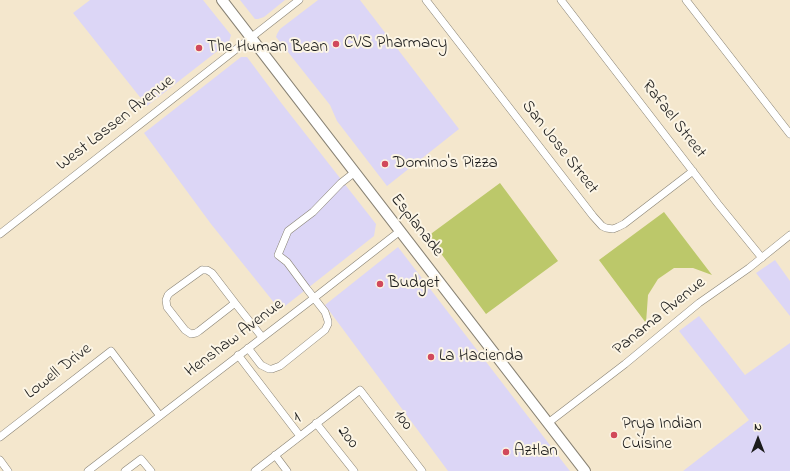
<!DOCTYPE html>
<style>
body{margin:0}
#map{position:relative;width:790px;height:471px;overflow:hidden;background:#f4e7cd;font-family:"Indie Flower",sans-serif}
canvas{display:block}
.north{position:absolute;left:738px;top:419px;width:40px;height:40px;-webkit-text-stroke:3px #fcf5e5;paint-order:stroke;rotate:0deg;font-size:11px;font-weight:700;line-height:16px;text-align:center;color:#1c1c1c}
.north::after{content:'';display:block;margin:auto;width:14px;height:18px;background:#1c1c1c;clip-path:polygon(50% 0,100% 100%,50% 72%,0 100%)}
</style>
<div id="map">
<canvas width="790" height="471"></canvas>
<div class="north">N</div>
</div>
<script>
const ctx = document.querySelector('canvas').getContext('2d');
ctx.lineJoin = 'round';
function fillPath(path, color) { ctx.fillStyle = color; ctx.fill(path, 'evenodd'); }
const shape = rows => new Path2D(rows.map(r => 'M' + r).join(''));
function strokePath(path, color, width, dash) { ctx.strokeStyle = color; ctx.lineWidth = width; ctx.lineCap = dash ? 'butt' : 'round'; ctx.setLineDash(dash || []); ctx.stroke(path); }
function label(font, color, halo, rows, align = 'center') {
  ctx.font = font + ' "Indie Flower",sans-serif'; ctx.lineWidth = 4; ctx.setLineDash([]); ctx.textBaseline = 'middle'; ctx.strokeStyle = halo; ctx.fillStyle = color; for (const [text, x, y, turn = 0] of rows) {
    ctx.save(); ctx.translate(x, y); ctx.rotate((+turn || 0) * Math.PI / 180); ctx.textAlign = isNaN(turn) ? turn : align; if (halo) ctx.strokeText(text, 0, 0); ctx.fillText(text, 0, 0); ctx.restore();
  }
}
const built = shape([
 [90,0,203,0,231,35,229,42,147,106,73,13],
 [240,0,285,0,264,17,258,19,255,19],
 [318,0,360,0,459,129,387,186,337,121,330,105,276,37,277,34,280,29],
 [241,57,247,57,282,104,376,224,374,236,280,310,211,224,144,133],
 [398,247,566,466,570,471,448,471,325,305],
 [775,260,790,281,790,316,756,273],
 [699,316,745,375,790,343,790,471,683,471,749,420,679,331]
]);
const green = shape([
 [500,183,558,261,486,314,428,236],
 [664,212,712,275,693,268,674,268,658,279,648,295,646,323,599,260]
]);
const street = shape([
 [426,0,593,216,602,226,606,228,613,229,618,227,624,224,693,171],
 [561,0,718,204,762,258],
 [686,0,790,134],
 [0,234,299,0],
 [202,270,207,270,212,273,235,303,199,331,196,333,191,334,185,330,167,307,166,300,168,295,170,293,202,270],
 [235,303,262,337],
 [248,348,261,365,269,369,272,369,280,366,325,330,328,324,328,321,325,312,307,289,287,262,278,255,288,231,313,212,341,183,355,172],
 [238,355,300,436],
 [316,423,354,471],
 [548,423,625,364,699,303,749,268,790,235],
 [0,437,111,351,160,416],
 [275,455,287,471],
 [0,460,8,471],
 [88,471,314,298,400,231],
 [125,471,141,459,151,471],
 [255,471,360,390,422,471]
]);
const secondary = shape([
 [222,0,585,471]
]);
const markers = [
 [336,44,4,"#d1495b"],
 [199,48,4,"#d1495b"],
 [385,164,4,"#d1495b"],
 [380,284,4,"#d1495b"],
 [431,357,4,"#d1495b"],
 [614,435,4,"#d1495b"],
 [506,452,4,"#d1495b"]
];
const poiNames = [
 ["CVS Pharmacy",344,44],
 ["The Human Bean",207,48],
 ["Domino's Pizza",393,164],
 ["Budget",388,284],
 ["La Hacienda",439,357],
 ["Prya Indian",622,425],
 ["Cuisine",622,445],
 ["Aztlan",514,452]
];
const streetNames = [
 ["Rafael Street",673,120,52],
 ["West Lassen Avenue",116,124,-38],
 ["San Jose Street",559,148,52],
 ["Esplanade",416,226,52],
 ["Panama Avenue",660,317,-39],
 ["Henshaw Avenue",235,339,-37],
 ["Lowell Drive",59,372,-38],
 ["1",298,419,-38],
 ["100",402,421,52],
 ["200",347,438,52]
];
fillPath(built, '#dcd6f6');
fillPath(green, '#bcc86a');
strokePath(street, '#888274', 8);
strokePath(secondary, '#888274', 12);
strokePath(street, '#fff', 7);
strokePath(secondary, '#fff', 10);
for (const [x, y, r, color] of markers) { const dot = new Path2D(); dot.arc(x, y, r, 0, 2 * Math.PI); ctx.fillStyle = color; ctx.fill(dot); strokePath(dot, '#fcf5e5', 1.5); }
label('17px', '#1c1c1c', '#fcf5e5', poiNames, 'left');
label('17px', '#1c1c1c', '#fcf5e5', streetNames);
</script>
